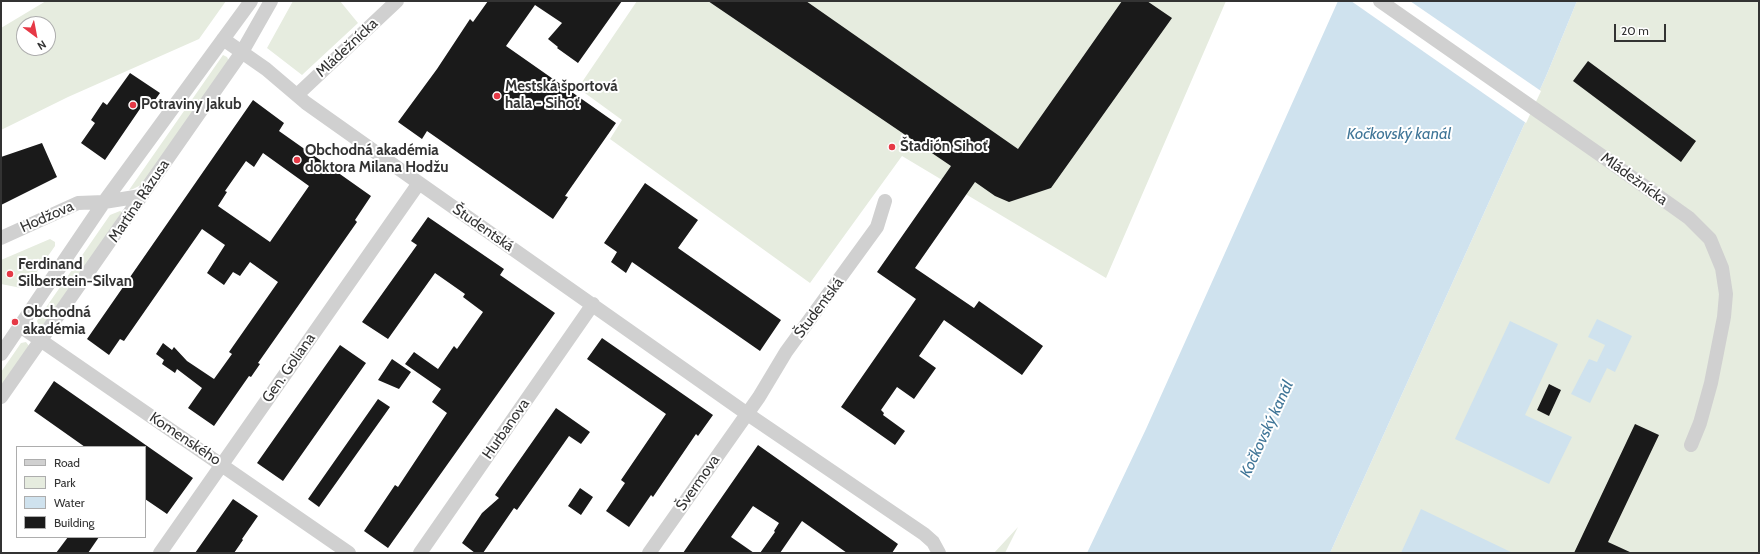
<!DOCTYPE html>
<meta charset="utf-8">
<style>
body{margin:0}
#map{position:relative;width:1760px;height:554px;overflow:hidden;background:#fff;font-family:Cabin,sans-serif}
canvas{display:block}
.frame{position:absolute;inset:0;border:2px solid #333;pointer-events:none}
.legend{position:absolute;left:16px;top:446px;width:130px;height:92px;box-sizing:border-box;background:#fff;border:1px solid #adadad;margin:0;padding:5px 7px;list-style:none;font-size:12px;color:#333}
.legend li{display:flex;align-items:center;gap:8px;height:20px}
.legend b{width:20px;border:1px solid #adadad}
.north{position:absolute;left:16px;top:16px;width:40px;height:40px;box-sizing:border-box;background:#fff;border:1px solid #adadad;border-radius:50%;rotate:148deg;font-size:11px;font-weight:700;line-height:16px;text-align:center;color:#333}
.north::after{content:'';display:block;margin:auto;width:14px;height:18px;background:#e63946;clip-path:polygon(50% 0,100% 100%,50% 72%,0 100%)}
.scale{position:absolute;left:1614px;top:24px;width:52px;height:18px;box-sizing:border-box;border:2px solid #333;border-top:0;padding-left:5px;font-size:12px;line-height:14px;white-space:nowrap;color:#333;-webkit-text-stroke:3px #fff;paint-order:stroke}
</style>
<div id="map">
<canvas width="1760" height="554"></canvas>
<div class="frame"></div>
<ul class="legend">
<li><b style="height:5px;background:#d0d0d0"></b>Road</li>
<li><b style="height:11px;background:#e6ecdf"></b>Park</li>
<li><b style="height:11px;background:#cfe2ee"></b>Water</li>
<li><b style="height:11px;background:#1a1a1a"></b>Building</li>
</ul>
<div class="north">N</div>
<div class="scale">20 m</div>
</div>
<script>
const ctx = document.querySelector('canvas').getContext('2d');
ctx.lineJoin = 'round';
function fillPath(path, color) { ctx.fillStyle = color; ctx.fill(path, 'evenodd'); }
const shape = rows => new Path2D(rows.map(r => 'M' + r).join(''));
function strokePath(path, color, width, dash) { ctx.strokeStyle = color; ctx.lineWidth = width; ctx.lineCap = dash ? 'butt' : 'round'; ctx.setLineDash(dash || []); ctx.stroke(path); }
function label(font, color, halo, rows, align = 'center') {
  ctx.font = font + ' Cabin,sans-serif'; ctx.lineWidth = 4; ctx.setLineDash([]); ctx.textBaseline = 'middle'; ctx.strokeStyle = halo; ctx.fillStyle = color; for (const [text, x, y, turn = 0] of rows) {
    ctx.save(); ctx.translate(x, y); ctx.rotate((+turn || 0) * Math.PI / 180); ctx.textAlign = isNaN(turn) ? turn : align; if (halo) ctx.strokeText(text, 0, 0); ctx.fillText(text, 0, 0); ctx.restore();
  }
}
const green = shape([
 [46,1,226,1,199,39,68,97,1,130,1,28],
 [24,24,48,24,48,48,24,48],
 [293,1,340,1,358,23,302,75,267,48],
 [637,1,1226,1,1106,278,902,156,810,283,610,139,622,120,578,88],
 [1577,1,1759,1,1759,553,1330,553,1547,74],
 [223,55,227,57,229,61,143,184,133,189,129,190],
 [120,211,122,212,44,326,39,326,37,321,38,319,110,215],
 [50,239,55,242,55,246,27,286,21,288,1,284,1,260],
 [26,342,29,346,1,388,1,372,21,343],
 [1018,527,1005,553,994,553]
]);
const water = shape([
 [1338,1,1577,1,1547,74,1330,553,1087,553,1146,429],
 [1597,319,1632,336,1615,372,1607,368,1590,403,1571,394,1589,359,1597,362,1605,345,1588,337],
 [1510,321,1558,344,1525,415,1572,437,1549,484,1455,439],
 [1421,509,1513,553,1401,553]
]);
const pier = shape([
 [1351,1,1410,1,1541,91,1526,123]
]);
const building = shape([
 [488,1,622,1,578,63,557,48,558,47,548,39,562,23,535,5,506,46,616,123,565,196,568,197,553,219,427,131,422,139,398,122,437,69,470,19,473,22],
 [708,1,806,1,1018,149,1122,1,1147,1,1172,18,1051,188,1009,202,995,196,975,182,915,268,974,308,979,301,1043,346,1022,375,944,320,919,356,936,368,914,399,897,387,881,410,884,413,883,415,905,431,895,445,841,407,916,299,877,272,951,166],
 [1588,61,1696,141,1681,162,1573,81],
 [130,73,160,93,150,107,144,103,105,160,81,143,95,123,91,120,103,102,107,105],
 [253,100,284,123,279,131,371,196,355,220,357,222,258,363,260,364,251,377,249,376,214,426,188,408,202,388,177,369,175,373,162,364,164,360,156,354,163,343,172,350,174,347,187,361,214,379,232,354,229,352,278,282,250,262,240,276,233,272,224,285,207,273,225,245,202,229,124,341,120,339,109,355,87,339],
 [263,153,309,186,270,242,218,206,227,192,225,191,246,161,254,167],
 [42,143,57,177,1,205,1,157],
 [645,183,698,220,678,248,781,320,760,351,632,262,626,273,611,262,617,252,604,243],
 [428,217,504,269,500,275,555,313,388,548,364,531,395,485,398,487,447,413,432,402,441,389,405,364,414,352,438,369,454,346,457,349,483,312,463,297,465,294,435,273,388,339,362,322,417,245,411,241],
 [602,338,713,415,698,436,696,434,653,497,651,495,629,527,606,511,625,483,621,480,666,414,587,359],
 [340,345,366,363,283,481,257,463],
 [392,359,411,372,399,389,378,380],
 [54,381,193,478,167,514,145,499,145,447,85,447,34,411],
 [1549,384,1561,390,1549,416,1537,410],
 [378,399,390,407,319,507,308,499],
 [556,408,590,432,581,444,569,436,517,510,514,508,483,553,475,553,462,543,482,513,499,498,495,495],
 [1635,424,1659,435,1608,542,1632,553,1574,553],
 [758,445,898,544,892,553,847,553,802,521,780,553,760,553,775,532,774,531,779,523,753,506,731,537,754,553,683,553],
 [580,488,593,497,581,515,568,506],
 [233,499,258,516,242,539,243,540,234,553,195,553],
 [68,537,99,537,88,553,56,553]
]);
const street = shape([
 [1380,1,1602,156,1689,218,1710,239,1722,268,1726,294,1724,317,1711,383,1700,423,1691,445],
 [223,39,266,69,306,103,419,183,746,413,924,534,933,542,939,553],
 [297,95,397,1],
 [1,238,78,203,104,202,141,196],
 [20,326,349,553],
 [1,354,104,202,251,1],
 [1,397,214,92,242,52,271,1],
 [160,553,419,183],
 [420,553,593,304],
 [649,553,759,397,786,352,877,227,885,201]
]);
const markers = [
 [497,96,4,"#e63946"],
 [133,105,4,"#e63946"],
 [892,147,4,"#e63946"],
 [297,160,4,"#e63946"],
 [10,274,4,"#e63946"],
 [15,322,4,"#e63946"]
];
const streetNames = [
 ["Mládežnícka",347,48,-43],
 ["Mládežnícka",1634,179,36],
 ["Martina Rázusa",139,201,-56],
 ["Hodžova",47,217,-24],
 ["Študentská",483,228,35],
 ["Študentská",819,308,-53],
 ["Gen. Goliana",289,368,-55],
 ["Hurbanova",506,429,-55],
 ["Komenského",185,439,34],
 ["Švermova",698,483,-55]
];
const poiNames = [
 ["Mestská športová",505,87],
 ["hala - Sihoť",505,104],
 ["Potraviny Jakub",141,105],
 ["Štadión Sihoť",900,147],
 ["Obchodná akadémia",305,151],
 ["doktora Milana Hodžu",305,168],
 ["Ferdinand",18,265],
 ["Silberstein-Silvan",18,282],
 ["Obchodná",23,313],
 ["akadémia",23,330]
];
const waterNames = [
 ["Kočkovský kanál",1399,134],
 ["Kočkovský kanál",1267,429,-65]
];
fillPath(green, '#e6ecdf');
fillPath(water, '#cfe2ee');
fillPath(pier, '#fff');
fillPath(building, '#1a1a1a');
strokePath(street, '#d0d0d0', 14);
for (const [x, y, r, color] of markers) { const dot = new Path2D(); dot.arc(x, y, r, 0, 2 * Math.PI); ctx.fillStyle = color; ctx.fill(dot); strokePath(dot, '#fff', 1.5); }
label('15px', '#333', '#fff', streetNames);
label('bold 15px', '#333', '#fff', poiNames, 'left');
label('italic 16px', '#3f7597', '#fff', waterNames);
</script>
